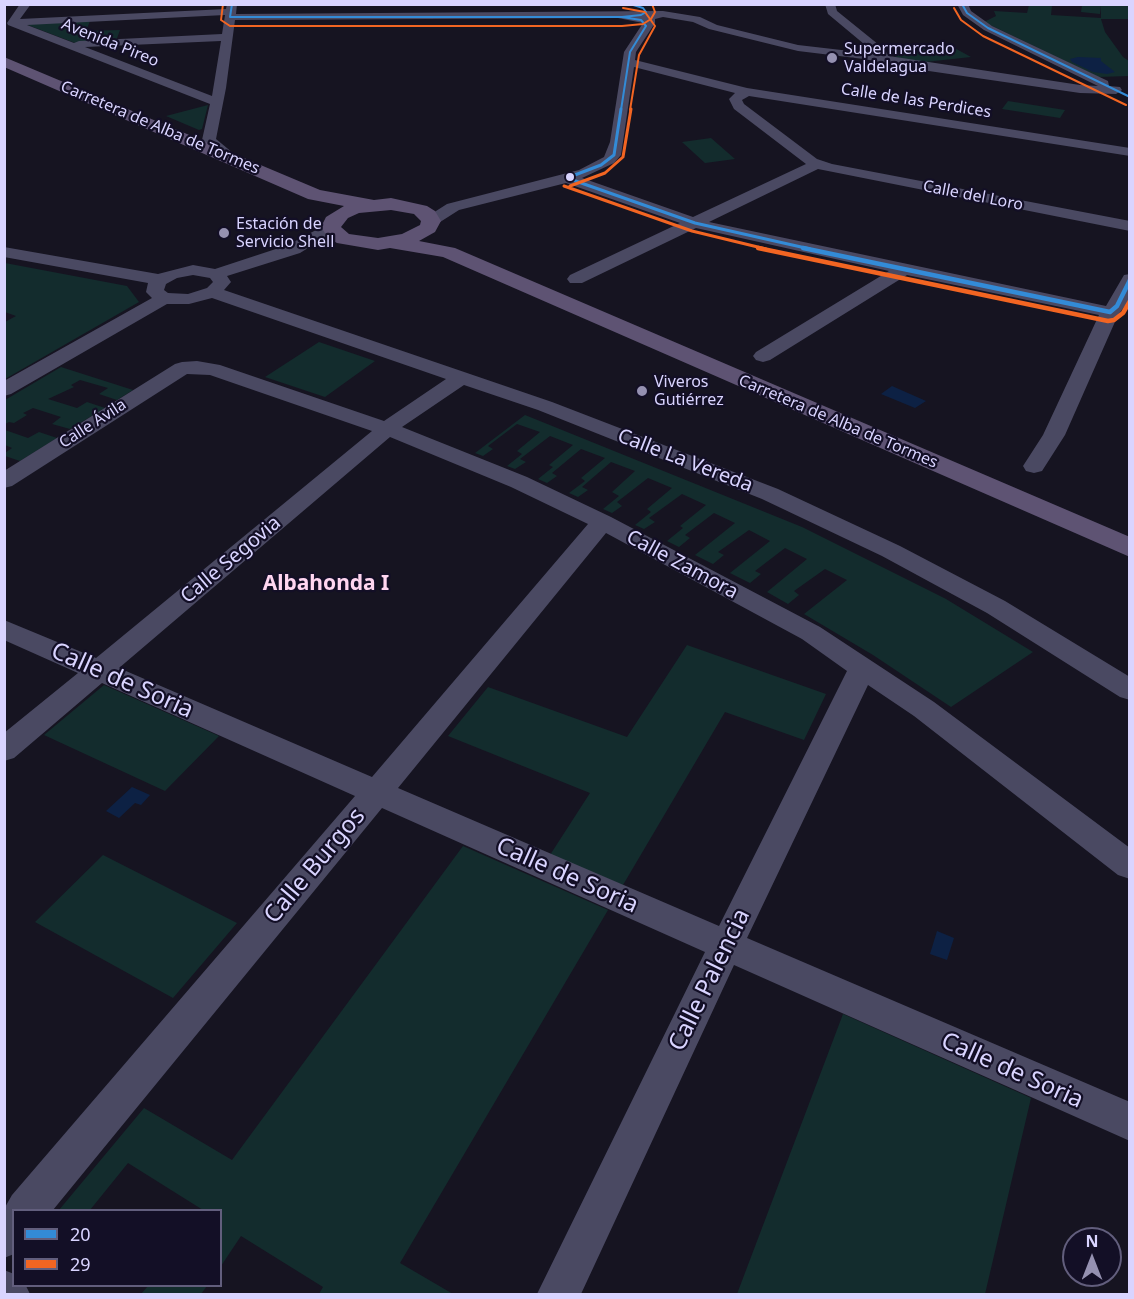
<!DOCTYPE html>
<meta charset="utf-8">
<style>
body{margin:0}
#map{position:relative;width:1134px;height:1299px;overflow:hidden;background:#161421;font-family:"Noto Sans",sans-serif}
canvas{display:block}
.frame{position:absolute;inset:0;border:6px solid #d9d4ff;pointer-events:none}
.legend{position:absolute;left:12px;top:1209px;width:210px;height:78px;box-sizing:border-box;background:#130f26;border:2px solid #625e7d;margin:0;padding:8px 10px;list-style:none;font-size:18px;color:#d9d4ff}
.legend li{display:flex;align-items:center;gap:12px;height:30px}
.legend b{width:30px;border:2px solid #625e7d}
.north{position:absolute;left:1062px;top:1227px;width:60px;height:60px;box-sizing:border-box;background:#130f26;border:2px solid #625e7d;border-radius:50%;rotate:0deg;font-size:16px;font-weight:700;line-height:24px;text-align:center;color:#d9d4ff}
.north::after{content:'';display:block;margin:auto;width:21px;height:27px;background:#9591b1;clip-path:polygon(50% 0,100% 100%,50% 72%,0 100%)}
</style>
<div id="map">
<canvas width="1134" height="1299"></canvas>
<div class="frame"></div>
<ul class="legend">
<li><b style="height:8px;background:#338bd7"></b>20</li>
<li><b style="height:8px;background:#f26522"></b>29</li>
</ul>
<div class="north">N</div>
</div>
<script>
const ctx = document.querySelector('canvas').getContext('2d');
ctx.lineJoin = 'round';
function fillPath(path, color) { ctx.fillStyle = color; ctx.fill(path, 'evenodd'); }
const shape = rows => new Path2D(rows.map(r => 'M' + r).join(''));
function strokePath(path, color, width, dash) { ctx.strokeStyle = color; ctx.lineWidth = width; ctx.lineCap = dash ? 'butt' : 'round'; ctx.setLineDash(dash || []); ctx.stroke(path); }
function label(font, color, halo, rows, align = 'center') {
  ctx.font = font + ' "Noto Sans",sans-serif'; ctx.lineWidth = 4.5; ctx.setLineDash([]); ctx.textBaseline = 'middle'; ctx.strokeStyle = halo; ctx.fillStyle = color; for (const [text, x, y, turn = 0] of rows) {
    ctx.save(); ctx.translate(x, y); ctx.rotate((+turn || 0) * Math.PI / 180); ctx.textAlign = isNaN(turn) ? turn : align; if (halo) ctx.strokeText(text, 0, 0); ctx.fillText(text, 0, 0); ctx.restore();
  }
}
const green = shape([
 [1029,5,1052,5,1051,15,1101,18,1101,5,1100,14,1081,12,1082,5,1129,5,1129,19,1101,19,1105,32,1123,57,1129,61,1129,76,1098,77,984,22,996,16,994,11,1027,13],
 [90,21,86,31,120,30,116,41,75,43,25,24],
 [949,45,971,57,916,63,896,57,887,51],
 [1008,101,1065,110,1060,118,1002,109],
 [208,105,202,129,199,130,166,116],
 [711,138,735,159,705,163,682,142],
 [5,263,127,286,139,302,5,379,5,322,16,316,5,312],
 [319,342,375,361,325,397,265,377],
 [61,367,133,390,117,400,99,394,108,388,80,380,71,385,74,387,48,399,77,408,87,402,105,408,70,429,52,424,61,417,33,408,23,413,27,415,14,423,9,422,5,424,5,400],
 [525,415,802,527,946,599,1033,652,951,707,873,655,804,614,847,580,825,569,794,591,799,595,788,604,767,592,807,559,785,548,755,571,761,574,750,583,730,573,770,541,749,530,718,552,724,555,713,564,695,555,735,523,714,513,685,535,690,538,679,547,667,541,683,528,680,526,706,505,682,494,649,518,655,522,644,529,635,525,651,512,647,509,672,488,648,478,617,502,622,506,612,513,603,509,619,496,612,492,635,471,611,462,582,487,588,490,578,497,569,493,585,481,581,478,605,458,581,449,552,473,557,476,547,483,538,479,553,467,549,465,573,445,550,436,520,459,526,462,515,469,507,466,522,454,517,451,540,432,517,424,488,446,493,449,483,456,475,453],
 [5,430,28,438,39,432,57,438,20,461,5,456,5,453,12,448,5,445],
 [687,645,826,694,804,740,725,712,623,885,550,855,590,793,448,736,488,687,627,737],
 [104,685,219,736,165,791,44,735],
 [463,846,608,910,400,1263,453,1294,319,1294,323,1287,241,1236,221,1266,220,1210,203,1210,128,1163,90,1210,59,1210,144,1108,232,1160],
 [103,855,237,923,173,998,35,922],
 [843,1014,1031,1098,985,1294,737,1294],
 [148,1286,207,1286,201,1294,141,1294]
]);
const water = shape([
 [1078,57,1101,58,1101,61,1115,72,1107,74,1093,72,1072,62,1070,59],
 [892,386,926,401,915,408,881,394],
 [132,787,150,795,141,805,135,803,119,818,106,811],
 [937,931,954,938,947,960,930,954]
]);
const minor = shape([
 [20,4,31,4,20,19,226,9,227,4,237,4,236,14,663,11,700,17,717,25,798,45,876,54,828,14,825,4,835,4,837,11,884,49,889,56,1080,85,1098,86,984,30,963,15,957,4,968,4,971,11,992,26,1108,81,1109,86,1120,87,1122,90,1116,94,1080,93,915,69,864,59,798,51,709,29,693,22,663,17,655,19,655,23,636,52,635,60,747,88,1130,148,1130,156,749,96,742,100,744,104,817,159,832,164,1130,221,1130,231,818,169,709,222,1106,306,1124,275,1130,274,1130,299,1118,315,1065,435,1042,471,1034,473,1026,471,1023,466,1043,435,1099,315,907,275,770,360,763,362,756,360,753,356,756,352,889,271,696,228,582,283,570,283,567,279,570,275,680,223,566,183,459,210,437,224,425,224,423,221,425,218,447,204,579,170,604,157,610,142,624,52,643,23,618,18,235,20,226,88,216,139,239,158,232,162,227,161,202,140,210,104,8,25,7,23,20,4],
 [225,15,222,34,79,41,74,43,27,25,225,15],
 [221,41,212,96,85,47,221,41],
 [634,67,735,93,729,99,734,109,806,164,693,217,582,178,614,163,621,155,634,67],
 [331,222,337,224,339,227,337,230,300,253,227,276,231,282,224,290,552,402,778,489,900,546,1005,601,1130,677,1130,700,1120,697,987,613,882,556,762,499,538,410,464,385,402,427,527,477,611,517,820,627,934,702,1130,848,1130,879,1118,875,914,716,868,685,747,938,1130,1102,1130,1141,734,965,581,1294,537,1294,705,952,382,808,53,1210,14,1210,14,1254,4,1258,4,1209,12,1195,355,796,102,683,14,758,4,761,4,733,78,673,4,640,4,620,96,658,372,431,210,375,187,374,12,486,4,488,4,471,175,364,182,362,197,361,220,365,384,421,446,379,212,298,189,304,167,304,11,394,4,396,4,381,152,298,146,292,148,283,4,257,4,247,158,274,193,265,215,269,288,245,331,222],
 [193,275,210,278,213,282,207,288,188,294,168,293,164,290,166,284,177,278,193,275],
 [390,437,511,487,588,524,372,777,119,668,390,437],
 [606,533,802,639,847,671,719,926,398,788,606,533],
 [4,1270,14,1274,14,1286,26,1286,30,1294,4,1294,4,1270]
]);
const major = shape([
 [4,57,320,190,374,200,391,198,427,206,435,211,441,221,435,232,419,241,455,248,1130,537,1130,557,443,257,390,248,378,250,337,243,328,238,321,227,326,217,344,206,308,199,4,67,4,57],
 [391,210,414,214,421,221,420,225,402,234,378,238,349,234,341,227,348,218,359,213,391,210]
]);
const bus1Far2 = shape([
 [232,4,230,17,622,17,641,15,646,12,643,8,630,4],
 [962,4,967,13,988,28,1130,97],
 [621,110,630,52,646,26,641,20,622,17]
]);
const bus1Far1 = shape([
 [567,178,695,223,810,249],
 [567,178,601,165,614,155,621,109]
]);
const bus1 = shape([
 [803,248,1110,312,1117,306,1130,280]
]);
const bus2Far2 = shape([
 [223,4,221,20,230,26,622,26,643,24,651,19,655,12,652,4],
 [623,8,645,12,655,26,639,55,630,110],
 [954,8,961,20,983,36,1126,105]
]);
const bus2Far1 = shape([
 [564,186,692,231,766,249],
 [570,186,605,173,623,157,631,109]
]);
const bus2 = shape([
 [758,248,1108,321,1114,320,1123,313,1130,301]
]);
const markers = [
 [832,58,6,"#9591b1"],
 [570,177,5,"#d9d4ff"],
 [224,233,6,"#9591b1"],
 [642,391,6,"#9591b1"]
];
const farStreetnames = [
 ["Avenida Pireo",110,43,22],
 ["Calle de las Perdices",916,101,9],
 ["Carretera de Alba de Tormes",160,128,23],
 ["Calle del Loro",973,196,11],
 ["Carretera de Alba de Tormes",838,422,23],
 ["Calle Ávila",93,424,-33]
];
const farPoinames = [
 ["Supermercado",844,49],
 ["Valdelagua",844,67],
 ["Estación de",236,224],
 ["Servicio Shell",236,242],
 ["Viveros",654,382],
 ["Gutiérrez",654,400]
];
const streetNames = [
 ["Calle La Vereda",685,461,21],
 ["Calle Segovia",231,560,-40],
 ["Calle Zamora",682,565,28]
];
const neighbourhoodNames = [
 ["Albahonda I",326,584]
];
const nearStreetnames = [
 ["Calle de Soria",122,681,24],
 ["Calle Burgos",315,866,-50],
 ["Calle de Soria",567,876,24],
 ["Calle Palencia",710,980,-64],
 ["Calle de Soria",1012,1071,24]
];
fillPath(green, '#132c2d');
fillPath(water, '#0d2144');
fillPath(minor, '#4a4962');
fillPath(major, '#5e5373');
strokePath(bus1Far2, '#338bd7', 2);
strokePath(bus1Far1, '#338bd7', 3);
strokePath(bus1, '#338bd7', 4.5);
strokePath(bus2Far2, '#f26522', 2);
strokePath(bus2Far1, '#f26522', 3);
strokePath(bus2, '#f26522', 4.5);
for (const [x, y, r, color] of markers) { const dot = new Path2D(); dot.arc(x, y, r, 0, 2 * Math.PI); ctx.fillStyle = color; ctx.fill(dot); strokePath(dot, '#130f26', 2); }
label('16px', '#d9d4ff', '#130f26', farStreetnames);
label('16px', '#d9d4ff', '#130f26', farPoinames, 'left');
label('20px', '#d9d4ff', '#130f26', streetNames);
label('bold 21px', '#ffd6f0', '#130f26', neighbourhoodNames);
label('24px', '#d9d4ff', '#130f26', nearStreetnames);
</script>
